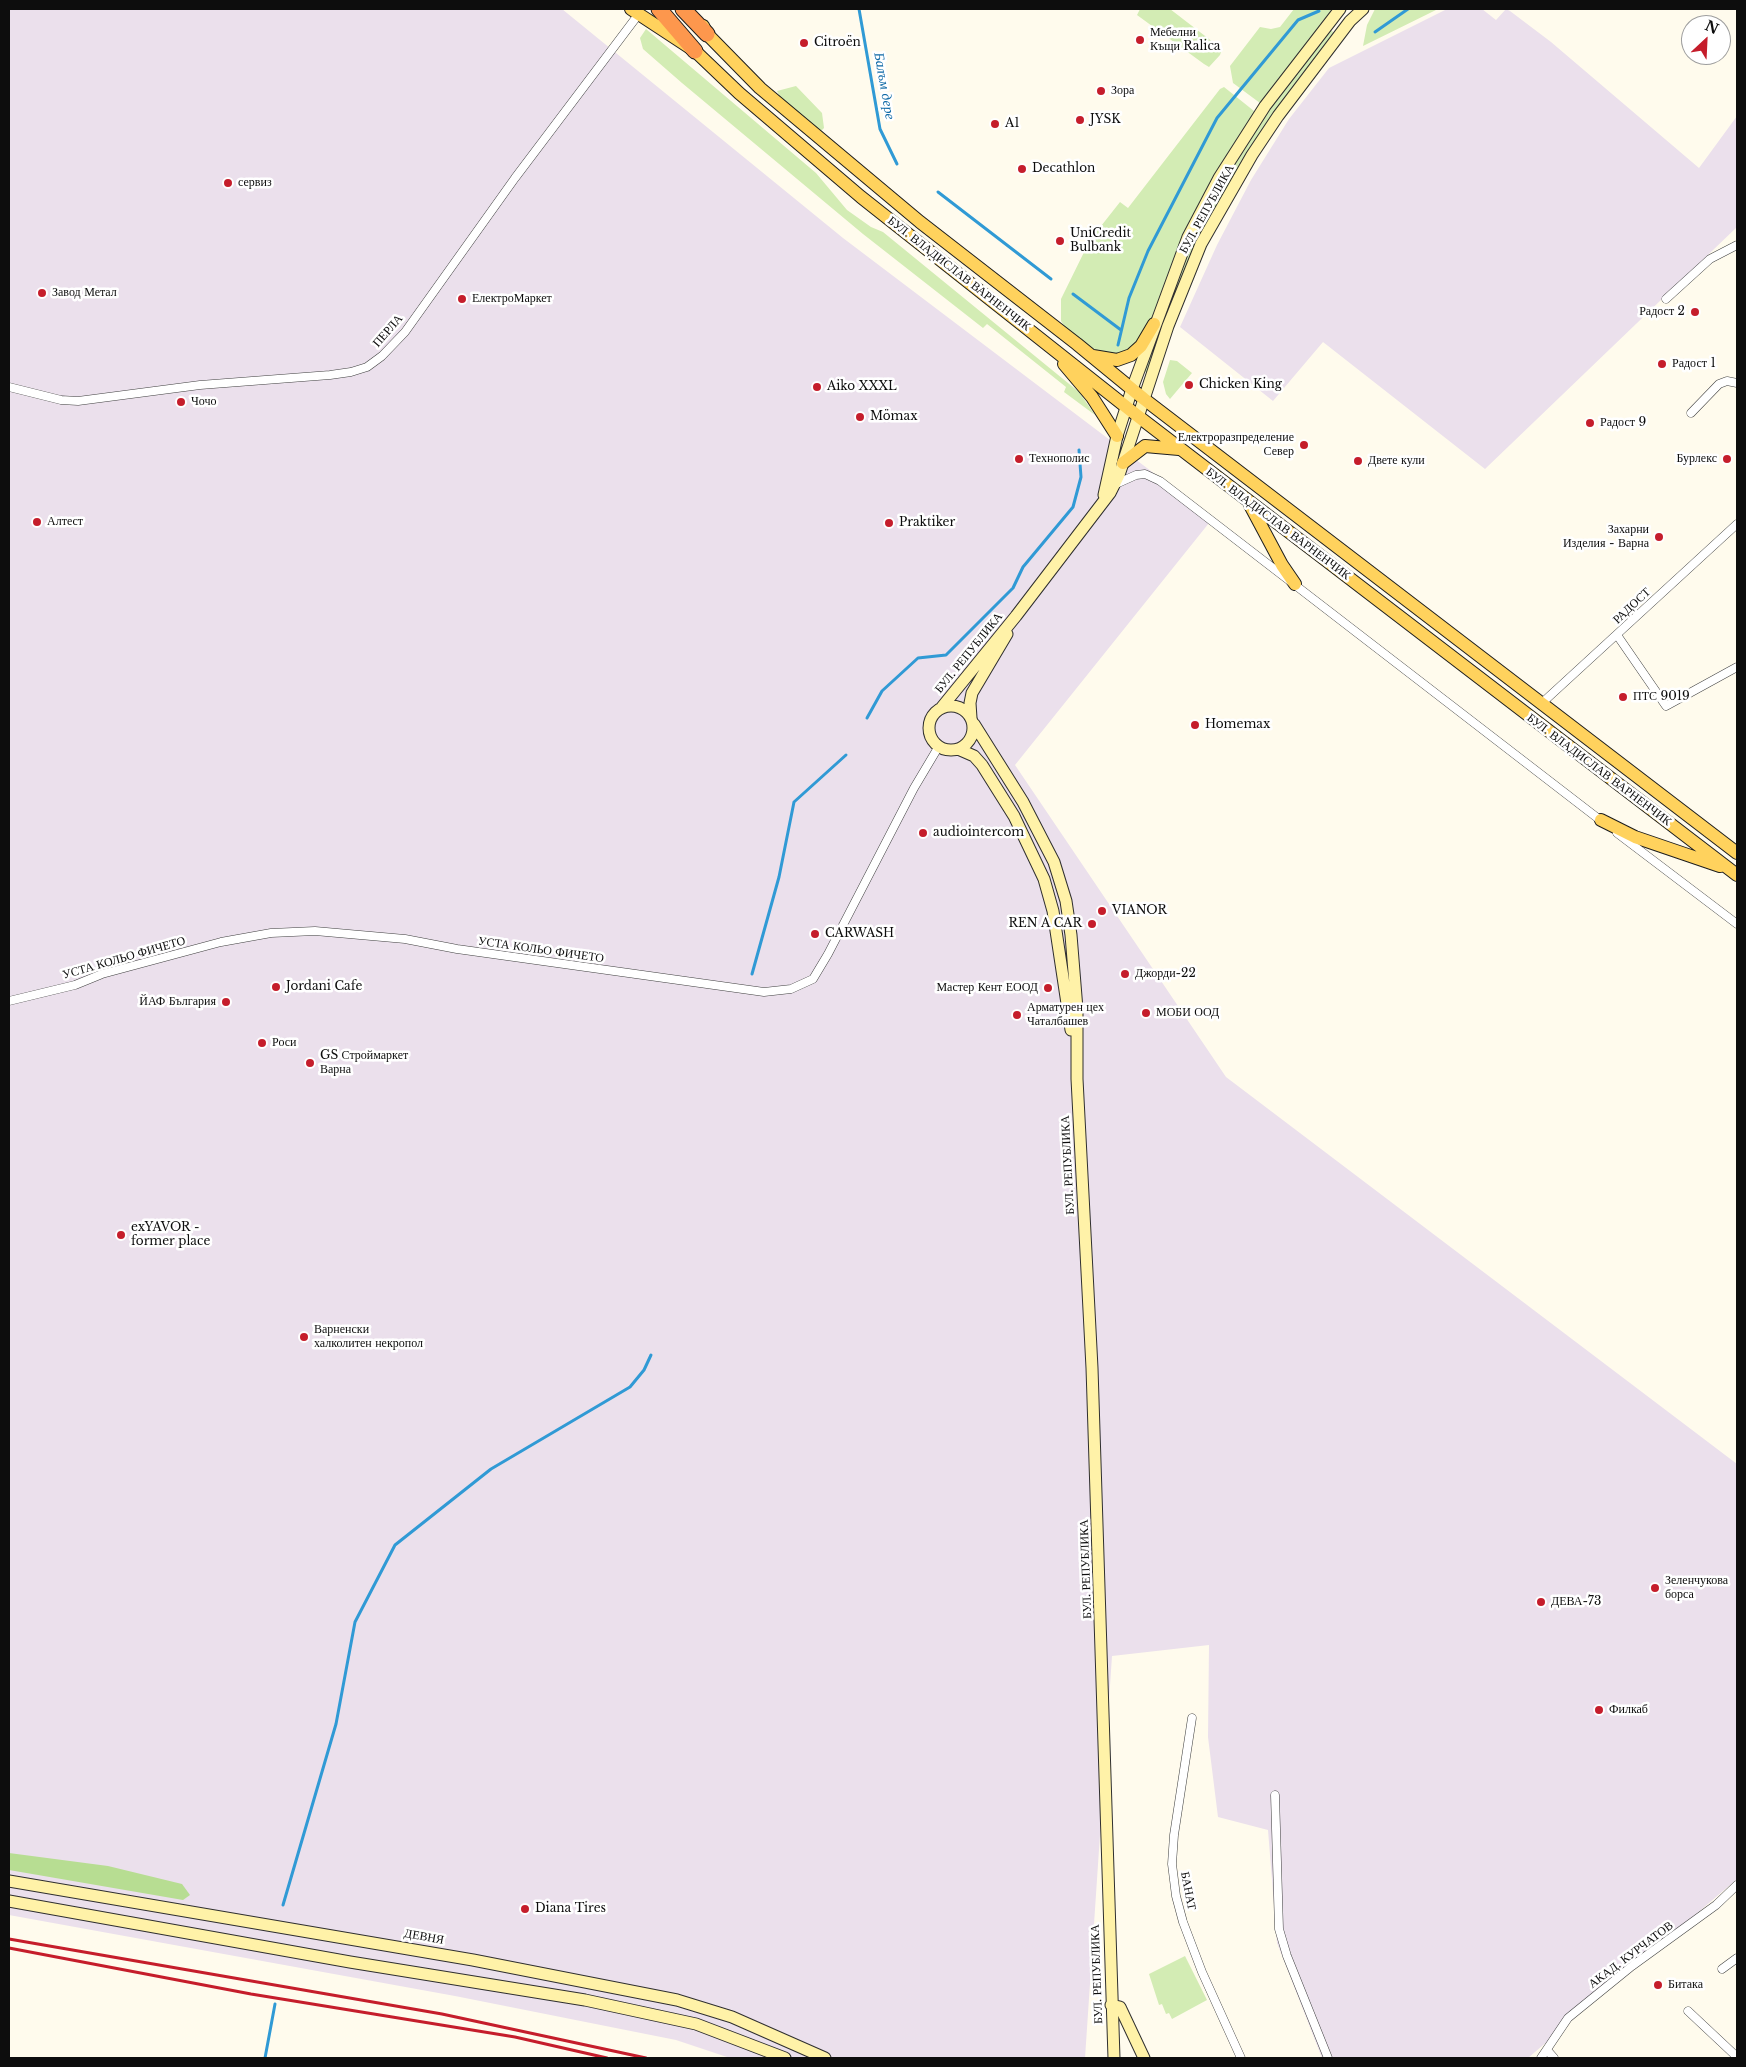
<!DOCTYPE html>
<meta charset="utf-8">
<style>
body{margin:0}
#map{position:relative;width:1746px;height:2067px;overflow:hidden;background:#fffbed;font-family:"Libre Baskerville",serif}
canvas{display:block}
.frame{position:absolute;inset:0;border:10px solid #0d0d0d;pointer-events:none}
.north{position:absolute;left:1681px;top:15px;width:50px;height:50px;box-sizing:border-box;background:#fff;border:1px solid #9e9e9e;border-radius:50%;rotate:25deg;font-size:14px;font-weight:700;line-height:20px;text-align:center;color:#0d0d0d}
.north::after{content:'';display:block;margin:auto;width:18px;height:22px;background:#c51d2b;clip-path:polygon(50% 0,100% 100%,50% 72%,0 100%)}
</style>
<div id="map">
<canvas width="1746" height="2067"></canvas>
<div class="frame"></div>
<div class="north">N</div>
</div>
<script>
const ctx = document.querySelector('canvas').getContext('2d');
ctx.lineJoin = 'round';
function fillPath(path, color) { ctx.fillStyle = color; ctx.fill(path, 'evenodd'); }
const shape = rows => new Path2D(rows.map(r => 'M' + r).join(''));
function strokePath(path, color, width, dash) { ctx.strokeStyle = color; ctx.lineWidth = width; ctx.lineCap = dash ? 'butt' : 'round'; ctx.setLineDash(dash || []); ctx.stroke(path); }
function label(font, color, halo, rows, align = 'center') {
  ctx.font = font + ' "Libre Baskerville",serif'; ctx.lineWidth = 5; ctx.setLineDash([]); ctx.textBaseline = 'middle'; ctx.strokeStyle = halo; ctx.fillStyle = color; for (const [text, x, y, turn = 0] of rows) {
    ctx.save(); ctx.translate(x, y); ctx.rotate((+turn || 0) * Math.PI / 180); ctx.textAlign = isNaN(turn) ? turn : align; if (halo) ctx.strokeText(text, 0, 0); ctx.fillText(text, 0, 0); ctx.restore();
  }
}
const industrial = shape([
 [9,9,562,9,843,238,1213,518,1015,765,1226,1077,1737,1464,1737,1879,1528,2058,1322,2058,1277,1943,1268,1830,1218,1817,1208,1737,1209,1645,1112,1656,1085,2058,730,2058,676,2040,455,1996,9,1915],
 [1447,9,1482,9,1496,20,1506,9,1510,11,1551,42,1699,168,1737,116,1737,227,1485,469,1323,342,1273,401,1180,327,1217,245,1251,180,1289,119,1329,68]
]);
const green = shape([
 [1140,9,1170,9,1222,49,1220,55,1209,67,1204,64,1137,15],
 [1294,9,1338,9,1326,27,1339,36,1278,116,1201,244,1152,375,1139,369,1141,346,1117,360,1077,344,1061,321,1061,299,1090,240,1120,202,1128,208,1220,89,1224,87,1259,115,1264,106,1233,83,1230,66,1260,27,1271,29,1280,27],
 [1375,9,1438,9,1363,46,1367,25],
 [646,29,816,173,847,210,871,227,883,232,1079,392,1095,415,1064,392,1066,387,987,324,983,328,863,234,682,83,643,49,640,38],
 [796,86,822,113,824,128,821,131,780,97,777,91],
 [1170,360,1177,361,1192,373,1170,399,1166,394,1163,382],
 [1185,1956,1207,2000,1172,2019,1169,2013,1166,2014,1162,2004,1159,2005,1149,1974]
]);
const forest = shape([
 [9,1853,108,1866,182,1884,190,1895,183,1900,9,1870]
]);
const stream = shape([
 [859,9,880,129,897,164],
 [1375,32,1408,9],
 [938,192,1051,279],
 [1073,294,1121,330],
 [1118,345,1129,298,1148,251,1217,118,1298,20,1319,11],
 [867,718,882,691,918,658,946,655,1013,588,1023,567,1073,507,1081,477,1079,450],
 [752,974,779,877,794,802,846,755],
 [283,1905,336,1724,355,1622,395,1545,491,1469,630,1387,644,1370,651,1355],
 [265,2058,275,2004]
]);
const street = shape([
 [1666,299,1710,259,1737,245],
 [9,387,61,400,78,401,200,385,330,375,351,372,367,367,382,356,405,332,515,178,638,15],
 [1691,413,1719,384,1727,381,1737,383],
 [1116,484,1136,475,1145,474,1160,481,1604,823],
 [1617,635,1666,706,1737,667],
 [1542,703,1737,524],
 [1617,833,1737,924],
 [9,1001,75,985,102,974,221,942,271,933,315,931,405,939,457,949,764,992,791,989,813,979,828,954,914,788,939,746],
 [1192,1718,1174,1835,1172,1864,1176,1896,1183,1922,1202,1972,1241,2058],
 [1275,1795,1279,1929,1287,1956,1328,2058],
 [1722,1969,1737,1958],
 [1688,2011,1736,2056],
 [1547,2050,1554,2058],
 [1541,2058,1568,2018,1632,1966,1716,1905,1737,1885]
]);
const secondary = shape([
 [1104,495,1117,436,1132,389,1188,237,1219,178,1265,106,1340,9],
 '929 728a22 22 0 1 1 44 0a22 22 0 1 1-44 0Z',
 [942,707,1016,616,1110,493,1119,475,1168,326,1201,244,1252,155,1278,116,1350,21,1363,9],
 [971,718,970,703,972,693,1007,634],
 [974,724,1023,802,1054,862,1066,901,1071,935,1077,1009,1077,1079,1092,1368,1114,2058],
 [958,749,974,756,982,765,1014,816,1044,879,1053,911,1071,1030],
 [9,1881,473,1960,677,2000,732,2017,825,2058],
 [9,1901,350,1962,585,2000,696,2024,785,2058],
 [1111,2005,1120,2007,1144,2058]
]);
const primary = shape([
 [631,9,695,51,739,93,861,197,1139,417,1737,875],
 [703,26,707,34,760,88,920,222,1077,344,1144,399,1737,853],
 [1093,356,1117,360,1131,355,1141,346,1154,324],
 [1064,364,1092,397,1117,436],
 [1123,463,1145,446,1179,449],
 [1250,505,1282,565,1295,584],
 [1601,820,1635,837,1720,866]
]);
const highway = shape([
 [659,9,695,51],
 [683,9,707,34]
]);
const rail = shape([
 [9,1939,442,2014,646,2058],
 [9,1948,251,1994,515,2037,607,2058]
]);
const markers = [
 [1140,40,5,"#c51d2b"],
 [804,43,5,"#c51d2b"],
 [1101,91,5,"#c51d2b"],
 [1080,120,5,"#c51d2b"],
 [995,124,5,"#c51d2b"],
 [1022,169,5,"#c51d2b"],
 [228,183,5,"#c51d2b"],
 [1060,241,5,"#c51d2b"],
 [42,293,5,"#c51d2b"],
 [462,299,5,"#c51d2b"],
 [1695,312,5,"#c51d2b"],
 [1662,364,5,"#c51d2b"],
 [1189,385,5,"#c51d2b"],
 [817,387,5,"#c51d2b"],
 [181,402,5,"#c51d2b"],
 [860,417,5,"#c51d2b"],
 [1590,423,5,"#c51d2b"],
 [1304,445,5,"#c51d2b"],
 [1019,459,5,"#c51d2b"],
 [1727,459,5,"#c51d2b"],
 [1358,461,5,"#c51d2b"],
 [37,522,5,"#c51d2b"],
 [889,523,5,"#c51d2b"],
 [1659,537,5,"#c51d2b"],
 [1623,697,5,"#c51d2b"],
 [1195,725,5,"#c51d2b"],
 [923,833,5,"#c51d2b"],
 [1102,911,5,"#c51d2b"],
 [1092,924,5,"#c51d2b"],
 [815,934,5,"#c51d2b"],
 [1125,974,5,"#c51d2b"],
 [276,987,5,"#c51d2b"],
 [1048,988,5,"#c51d2b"],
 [226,1002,5,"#c51d2b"],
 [1146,1013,5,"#c51d2b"],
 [1017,1015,5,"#c51d2b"],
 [262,1043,5,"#c51d2b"],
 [310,1063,5,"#c51d2b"],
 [121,1235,5,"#c51d2b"],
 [304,1337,5,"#c51d2b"],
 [1655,1588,5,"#c51d2b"],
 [1541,1602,5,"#c51d2b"],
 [1599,1710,5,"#c51d2b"],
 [525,1909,5,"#c51d2b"],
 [1658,1985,5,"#c51d2b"]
];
const poiNames = [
 ["Мебелни",1150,33],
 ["Къщи Ralica",1150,47],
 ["Citroën",814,43],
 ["Зора",1111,91],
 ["JYSK",1090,120],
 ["A1",1005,124],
 ["Decathlon",1032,169],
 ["сервиз",238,183],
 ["UniCredit",1070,234],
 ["Bulbank",1070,248],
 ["Завод Метал",52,293],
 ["ЕлектроМаркет",472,299],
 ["Радост 2",1685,312,"right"],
 ["Радост 1",1672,364],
 ["Chicken King",1199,385],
 ["Aiko XXXL",827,387],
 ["Чочо",191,402],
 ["Mömax",870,417],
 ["Радост 9",1600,423],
 ["Електроразпределение",1294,438,"right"],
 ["Север",1294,452,"right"],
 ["Технополис",1029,459],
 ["Бурлекс",1717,459,"right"],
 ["Двете кули",1368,461],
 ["Алтест",47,522],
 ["Praktiker",899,523],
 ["Захарни",1649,530,"right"],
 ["Изделия - Варна",1649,544,"right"],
 ["ПТС 9019",1633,697],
 ["Homemax",1205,725],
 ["audiointercom",933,833],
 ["VIANOR",1112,911],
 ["REN A CAR",1082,924,"right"],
 ["CARWASH",825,934],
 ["Джорди-22",1135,974],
 ["Jordani Cafe",286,987],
 ["Мастер Кент ЕООД",1038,988,"right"],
 ["ЙАФ България",216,1002,"right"],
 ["Арматурен цех",1027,1008],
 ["Чаталбашев",1027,1022],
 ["МОБИ ООД",1156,1013],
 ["Роси",272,1043],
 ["GS Строймаркет",320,1056],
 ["Варна",320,1070],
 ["exYAVOR -",131,1228],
 ["former place",131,1242],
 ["Варненски",314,1330],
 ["халколитен некропол",314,1344],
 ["Зеленчукова",1665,1581],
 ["борса",1665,1595],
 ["ДЕВА-73",1551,1602],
 ["Филкаб",1609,1710],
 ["Diana Tires",535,1909],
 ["Битака",1668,1985]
];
const streetNames = [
 ["БУЛ. РЕПУБЛИКА",1207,209,-61],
 ["БУЛ. ВЛАДИСЛАВ ВАРНЕНЧИК",959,274,38],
 ["ПЕРЛА",388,331,-49],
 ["БУЛ. ВЛАДИСЛАВ ВАРНЕНЧИК",1278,524,37],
 ["РАДОСТ",1632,606,-43],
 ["БУЛ. РЕПУБЛИКА",969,653,-51],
 ["БУЛ. ВЛАДИСЛАВ ВАРНЕНЧИК",1599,770,37],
 ["УСТА КОЛЬО ФИЧЕТО",541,950,8],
 ["УСТА КОЛЬО ФИЧЕТО",124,958,-16],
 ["БУЛ. РЕПУБЛИКА",1068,1165,-93],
 ["БУЛ. РЕПУБЛИКА",1086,1569,-92],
 ["БАНАТ",1188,1891,79],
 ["ДЕВНЯ",424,1937,10],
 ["АКАД. КУРЧАТОВ",1631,1955,-37],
 ["БУЛ. РЕПУБЛИКА",1097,1974,-92]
];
const waterNames = [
 ["Балъм дере",884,86,80]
];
fillPath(industrial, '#ebe0ec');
fillPath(green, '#d3ecb4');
fillPath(forest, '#b7dd92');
strokePath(stream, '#309ad5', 3);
strokePath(street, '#404040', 9);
strokePath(secondary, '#2f2f2f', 13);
strokePath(primary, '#1e1e1e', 14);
strokePath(highway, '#1e1e1e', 17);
strokePath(street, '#fff', 8);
strokePath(secondary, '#fff2a8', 11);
strokePath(primary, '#ffd25d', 12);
strokePath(highway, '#fd974d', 15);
strokePath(rail, '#c51d2b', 3);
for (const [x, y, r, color] of markers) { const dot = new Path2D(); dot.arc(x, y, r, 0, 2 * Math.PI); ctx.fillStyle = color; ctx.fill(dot); strokePath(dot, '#fff', 2); }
label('12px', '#0d0d0d', '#fff', poiNames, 'left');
label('12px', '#0d0d0d', '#fff', streetNames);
label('italic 14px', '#0f69a6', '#fff', waterNames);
</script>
